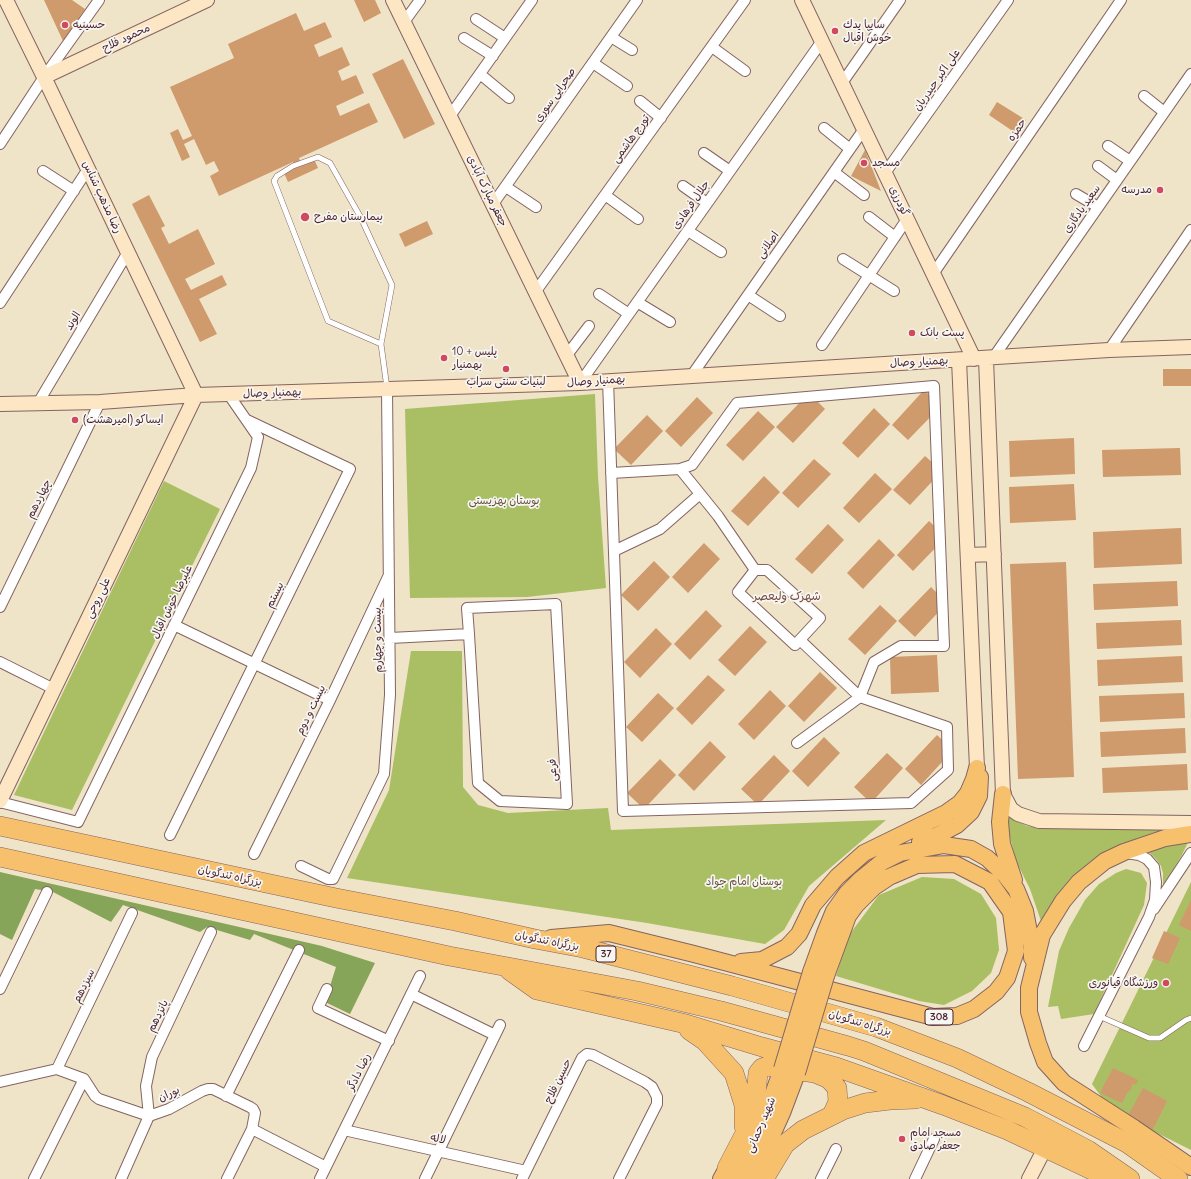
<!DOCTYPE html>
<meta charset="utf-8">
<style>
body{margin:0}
canvas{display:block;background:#efe3c8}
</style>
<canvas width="1191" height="1179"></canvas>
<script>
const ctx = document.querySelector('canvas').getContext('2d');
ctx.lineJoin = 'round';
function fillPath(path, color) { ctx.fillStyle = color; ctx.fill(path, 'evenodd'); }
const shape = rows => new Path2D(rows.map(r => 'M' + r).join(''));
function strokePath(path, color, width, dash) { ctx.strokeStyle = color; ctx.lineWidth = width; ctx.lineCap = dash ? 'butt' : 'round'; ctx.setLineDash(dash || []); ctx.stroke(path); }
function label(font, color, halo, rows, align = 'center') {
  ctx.font = font + ' Delius,"Playpen Sans Arabic",sans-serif'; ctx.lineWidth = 3.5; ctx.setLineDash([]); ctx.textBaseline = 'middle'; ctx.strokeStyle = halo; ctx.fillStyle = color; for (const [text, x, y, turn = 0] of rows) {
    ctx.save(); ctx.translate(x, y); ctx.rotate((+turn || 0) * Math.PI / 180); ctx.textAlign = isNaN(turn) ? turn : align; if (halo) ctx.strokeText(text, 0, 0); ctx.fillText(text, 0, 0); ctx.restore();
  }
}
const green = shape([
 [595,394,598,477,606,588,527,597,410,598,405,409],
 [164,481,220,509,72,810,14,795],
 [411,651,462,651,463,787,478,805,508,813,608,808,611,830,886,820,809,886,784,930,765,944,647,923,347,878,389,790],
 [1008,813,1016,821,1027,826,1043,828,1188,827,1155,832,1127,842,1106,852,1088,864,1076,875,1062,890,1041,921,1030,889,1016,861,1008,829],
 [1188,842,1182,855,1163,887,1163,873,1161,866,1156,859,1147,850,1157,846],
 [1126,869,1141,873,1147,883,1144,905,1094,1014,1061,1019,1058,1006,1048,1007,1059,951,1069,928,1085,900,1099,884,1116,873],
 [922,877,954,879,981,894,996,918,999,950,991,973,972,991,944,1005,919,1001,836,976,849,935,879,895],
 [1191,882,1191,1150,1111,1110,1092,1084]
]);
const forest = shape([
 [0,872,322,946,375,963,350,1014,325,1002,336,967,254,934,250,940,207,927,200,932,123,905,111,922,53,892,35,889,12,940,0,934]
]);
const building = shape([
 [44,0,72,0,85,9,63,41],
 [354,0,375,0,381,13,364,22],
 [296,13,304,31,325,22,332,37,314,45,319,57,342,47,350,65,338,71,342,81,356,75,364,93,336,106,340,116,369,103,378,122,299,158,301,164,314,159,318,168,288,182,284,173,295,167,293,162,219,196,210,176,219,171,214,161,206,165,194,139,184,144,190,157,182,161,170,133,178,129,183,140,192,136,170,87,234,58,228,44],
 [403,59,435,124,404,139,372,74],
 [997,102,1026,120,1017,134,989,115],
 [865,150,881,191,851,176],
 [149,195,165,226,161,228,169,244,198,229,215,264,185,279,191,290,222,275,227,285,199,299,217,334,200,342,132,204],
 [427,221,433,234,405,247,399,234],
 [1163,369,1191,369,1191,386,1163,386],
 [924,390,941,406,908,440,892,425],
 [809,393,825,409,793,443,776,427],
 [697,397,713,413,681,447,665,431],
 [874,408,890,424,858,458,842,443],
 [758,411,775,427,743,461,726,445],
 [647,415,663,431,631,465,614,449],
 [1074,438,1075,474,1010,477,1009,441],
 [1180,448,1181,475,1103,477,1102,450],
 [925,456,942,471,910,505,893,490],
 [814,459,831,474,798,508,782,493],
 [875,473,892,489,859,523,843,508],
 [764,476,780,492,748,526,731,511],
 [1074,484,1076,520,1010,523,1009,487],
 [929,521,946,537,913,571,897,555],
 [828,524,844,540,812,574,795,559],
 [1181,528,1182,564,1094,568,1093,532],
 [879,539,895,555,863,589,847,573],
 [704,543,720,559,688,593,672,577],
 [654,561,670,577,638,611,621,595],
 [1066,562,1074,777,1018,779,1010,564],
 [1177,581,1178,606,1094,610,1093,584],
 [931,587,947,603,915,637,898,621],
 [880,605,897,621,865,655,848,639],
 [706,610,722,626,690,660,674,644],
 [1181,620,1182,645,1097,649,1096,623],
 [750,626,767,642,735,676,718,660],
 [656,628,672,644,640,678,624,662],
 [937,655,939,692,891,694,890,657],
 [1182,656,1183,682,1098,686,1097,660],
 [820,672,837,688,804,722,788,706],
 [708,675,725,690,692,725,676,709],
 [770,690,786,706,754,740,738,724],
 [658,693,674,708,642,742,626,727],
 [1184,693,1185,718,1100,722,1099,696],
 [1185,728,1186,753,1101,757,1100,732],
 [937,735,953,750,921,785,905,769],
 [824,737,840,753,808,787,792,771],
 [710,741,726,757,694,791,678,775],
 [887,753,903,768,871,803,854,787],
 [774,755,790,771,758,805,741,789],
 [660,759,676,775,644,809,627,793],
 [1187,764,1188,790,1103,793,1102,768],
 [1191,900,1191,931,1179,925],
 [1164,931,1180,938,1168,964,1152,958],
 [1113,1068,1138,1080,1136,1085,1133,1083,1130,1091,1128,1091,1122,1103,1100,1093],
 [1143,1088,1167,1101,1153,1129,1128,1116]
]);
const lane = shape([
 [381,344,328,321,274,181,277,176,293,166,318,157,330,163,361,218,392,285,381,344,387,388],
 [1099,1016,1149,1038,1160,1038,1186,1020,1191,1018]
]);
const street = shape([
 [476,19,505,38],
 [404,22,420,0],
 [611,37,632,50],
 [464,38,493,56],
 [712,47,745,71],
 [593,63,627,86],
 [480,74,509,98],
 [842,83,900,0],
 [1144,96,1164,112],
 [640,101,661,118],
 [450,116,532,0],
 [824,128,850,149],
 [0,144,44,77,99,0],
 [1108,146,1130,161],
 [704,153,730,171],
 [1098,166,1117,180],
 [43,171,74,191],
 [834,172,864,195],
 [885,173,1008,0],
 [683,186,707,203],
 [506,187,536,207],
 [1076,194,1098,207],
 [605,195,638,219],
 [493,204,637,0],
 [869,217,895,237],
 [688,231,721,252],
 [843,259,894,291],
 [933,274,1121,0],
 [536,291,745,0],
 [599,294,629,314],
 [748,295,780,316],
 [637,302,670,322],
 [0,303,88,169],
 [822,345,907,219],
 [1109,350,1191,230],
 [567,355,589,326],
 [993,358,1191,74],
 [692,375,864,129],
 [608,380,623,811,911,803,948,770,947,727,860,697,797,743],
 [580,383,822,41],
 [38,403,128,252],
 [680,469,718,516,755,570],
 [611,473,680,469,692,465,737,403,934,386,944,646,901,646,874,662,860,697,800,640],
 [614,551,660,529,700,494],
 [755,570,767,570,820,618,795,645,738,592,755,570],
 [0,607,100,402],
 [174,625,330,700],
 [390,638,469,634,467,608,556,604,567,804,500,801,478,783,469,634],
 [0,662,54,689],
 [0,802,78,822,251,468,258,437,229,395],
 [170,835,350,469,247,420],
 [254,854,330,700,388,577],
 [301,866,328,879,333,879,384,774,390,695,387,389],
 [1154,909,1191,853],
 [0,989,47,892],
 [327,989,318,1008,389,1041],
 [411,994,495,1035],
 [1084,1046,1149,917,1155,900,1156,882,1154,867,1147,859,1139,855,1126,853],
 [57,1069,132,913],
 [0,1082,57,1069,84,1079,95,1096,99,1099,149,1116,169,1109,202,1091,208,1089,213,1089,250,1107,253,1109,255,1113,252,1129,227,1179],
 [226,1096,299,950],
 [252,1129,326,1167],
 [344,1130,526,1171],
 [34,1179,84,1079],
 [121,1179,149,1116,146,1086,152,1057,211,932],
 [320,1179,420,976],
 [425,1179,500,1025],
 [522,1179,582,1058,587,1054,593,1055,645,1082,652,1087,657,1097,657,1104,619,1179],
 [821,1179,836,1149],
 [915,1179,934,1139]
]);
const secondary = shape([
 [393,0,580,383],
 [802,0,974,359],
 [44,77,207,0],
 [986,359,1003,794,1011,809,1018,814,1039,821,1191,823],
 [959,360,977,768],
 [0,404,100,402,196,395,580,383,1109,350,1191,347],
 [968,555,994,554],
 [0,801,196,395,44,77,6,0],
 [1029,1179,1045,1148]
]);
const primary = shape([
 [1003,794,1000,822,1002,844,1014,880],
 [1191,834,1165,838,1124,852,1105,861,1079,882,1063,901,1042,935,1029,988,1029,1012,1038,1043,1045,1062,1064,1083,1134,1128,1191,1167],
 [920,842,936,836,957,825,971,812,979,796,980,777],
 [551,938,609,933,694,954,933,1017,957,1016,974,1009,996,992,1007,978,1016,951,1011,912,990,882,955,864,917,865,889,877,874,887,856,905,848,916,826,976],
 [741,962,762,960,787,947,799,934,813,905,837,877,864,853,946,813,960,803,968,793,974,779,977,768],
 [811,972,825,933,834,911,847,893,860,880,882,862,900,853,944,845,971,849,987,858,1005,875,1016,889,1025,911,1032,947,1032,958],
 [721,1179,727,1168],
 [737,1179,759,1134,782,1069],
 [752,1179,782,1113,797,1073]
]);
const highway = shape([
 [0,826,336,898,455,921,535,939,583,948,732,986,876,1027,957,1058,1028,1092,1127,1143,1178,1179],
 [0,857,449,956,637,991,721,1011,848,1046,864,1051,1025,1117,1088,1150,1130,1179],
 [509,970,537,990,686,1024,762,1047,836,1067,943,1105,1007,1130,1111,1179],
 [689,1030,705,1041,734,1073,744,1105,744,1126],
 [727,1168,754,1116,758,1073,762,1068,768,1066,815,1073,829,1079,837,1088,838,1102,832,1115],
 [764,1179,785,1144,803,1130,843,1110,865,1103,890,1100,916,1099]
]);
const primaryBridge = shape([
 [782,1069,811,972],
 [797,1073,826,976]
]);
const markers = [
 [65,25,4,"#d1495b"],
 [835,31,4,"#d1495b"],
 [864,163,4,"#d1495b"],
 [1160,190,4,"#d1495b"],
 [305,217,5,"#d1495b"],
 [912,333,4,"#d1495b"],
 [444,358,4,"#d1495b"],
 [506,369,4,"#d1495b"],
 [75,420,4,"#d1495b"],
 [1166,983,4,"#d1495b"],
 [902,1139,4,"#d1495b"]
];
const shields = [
 [606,954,20],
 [939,1017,28]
];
const shieldNames = [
 ["37",606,954],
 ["308",939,1017]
];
const poiNames = [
 ["حسینیه",73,25],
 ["سايپا يدك",843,25],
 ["خوش اقبال",843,38],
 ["مسجد",872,163],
 ["مدرسه",1152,190,"right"],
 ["بیمارستان مفرح",314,217],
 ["پست بانک",920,333],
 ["پلیس + 10",452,352],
 ["بهمنیار",452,365],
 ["لبنیات سنتی سراب",506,382,"center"],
 ["ایساکو (امیرهشت)",83,420],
 ["ورزشگاه قیانوری",1158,983,"right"],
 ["مسجد امام",910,1133],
 ["جعفر صادق",910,1146]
];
const streetNames = [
 ["محمود فلاح",126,38,-25],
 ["علی اکبر حیدریان",937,80,-55],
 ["صحرایی سوری",555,95,-55],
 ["حمزه",1017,130,-56],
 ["تورج هاشمی",631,139,-54],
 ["جعفر مبارک آبادی",487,191,64],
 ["رضا مذهب شناس",102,197,65],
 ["گودرزی",899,201,64],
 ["جلال فرهادی",691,205,-55],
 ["سعید یادگاری",1082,209,-55],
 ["اصلانی",768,245,-55],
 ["الوند",73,321,-59],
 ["بهمنیار وصال",919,362,-3],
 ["بهمنیار وصال",596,381,-4],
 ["بهمنیار وصال",272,393,-2],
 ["چهاردهم",39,499,-64],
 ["بیستم",275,595,-64],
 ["علی روحی",98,598,-64],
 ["علیرضا خوش اقبال",172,602,-64],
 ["بیست و چهارم",378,640,-91],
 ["بیست و دوم",311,710,-64],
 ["فرعی",553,770,-93],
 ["بزرگراه تندگویان",230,876,12],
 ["بزرگراه تندگویان",547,941,11],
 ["سیزدهم",84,986,-64],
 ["پانزدهم",158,1016,-64],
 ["بزرگراه تندگویان",860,1023,17],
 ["رضا دادگر",359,1072,-64],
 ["حسین فلاح",558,1081,-64],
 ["بوران",169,1094,-25],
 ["شهید رحمانی",761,1125,-67],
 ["لاله",438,1139,13]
];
const parkNames = [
 ["بوستان بهزیستی",504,501],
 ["بوستان امام جواد",744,882]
];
const neighbourhoodNames = [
 ["شهرک ولیعصر",787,597]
];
fillPath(green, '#aabe63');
fillPath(forest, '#87a559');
fillPath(building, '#cf9a6c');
strokePath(lane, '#846462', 6);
strokePath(street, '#846462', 12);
strokePath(secondary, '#846462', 16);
strokePath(primary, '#846462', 18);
strokePath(highway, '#846462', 20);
strokePath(lane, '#fff', 5);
strokePath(street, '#fff', 10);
strokePath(secondary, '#fce6c4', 14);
strokePath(primary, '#f7c06c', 16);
strokePath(highway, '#f7c06c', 19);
strokePath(primaryBridge, '#846462', 18, []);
strokePath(primaryBridge, '#f7c06c', 16);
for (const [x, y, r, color] of markers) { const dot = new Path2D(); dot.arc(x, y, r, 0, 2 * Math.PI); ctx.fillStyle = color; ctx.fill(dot); strokePath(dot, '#f6f6f2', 1.5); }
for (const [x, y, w] of shields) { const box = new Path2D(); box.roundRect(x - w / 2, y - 8, w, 16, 3); ctx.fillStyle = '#f6f6f2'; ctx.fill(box); strokePath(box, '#4a1f2b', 1); }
label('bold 10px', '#4a1f2b', null, shieldNames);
label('11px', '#4a1f2b', '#f6f6f2', poiNames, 'left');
label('11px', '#4a1f2b', '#f6f6f2', streetNames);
label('11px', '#674f3c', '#f6f6f2', parkNames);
label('12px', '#794a42', '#f6f6f2', neighbourhoodNames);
</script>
